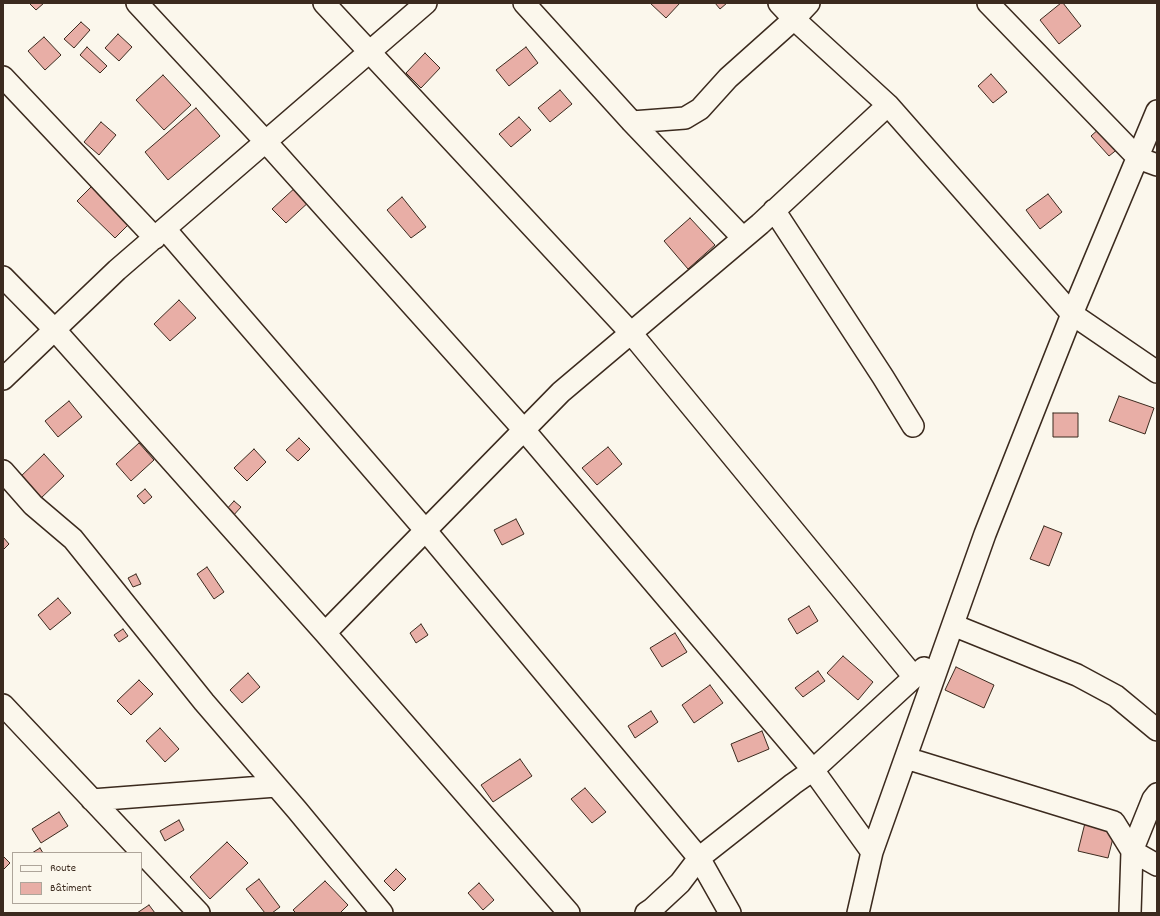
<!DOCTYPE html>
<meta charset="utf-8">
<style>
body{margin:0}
#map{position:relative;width:1160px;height:916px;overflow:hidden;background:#fbf7ec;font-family:Dekko,sans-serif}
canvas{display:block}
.frame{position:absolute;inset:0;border:4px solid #3b2a1e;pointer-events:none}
.legend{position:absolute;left:12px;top:852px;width:130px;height:52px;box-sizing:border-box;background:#fbf7ec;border:1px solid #aea59a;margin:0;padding:5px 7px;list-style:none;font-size:12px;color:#3b2a1e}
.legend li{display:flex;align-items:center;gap:8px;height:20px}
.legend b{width:20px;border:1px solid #aea59a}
</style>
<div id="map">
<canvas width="1160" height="916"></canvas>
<div class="frame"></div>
<ul class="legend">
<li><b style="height:5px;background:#fbf7ec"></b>Route</li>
<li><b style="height:11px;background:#e8aea6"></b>Bâtiment</li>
</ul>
</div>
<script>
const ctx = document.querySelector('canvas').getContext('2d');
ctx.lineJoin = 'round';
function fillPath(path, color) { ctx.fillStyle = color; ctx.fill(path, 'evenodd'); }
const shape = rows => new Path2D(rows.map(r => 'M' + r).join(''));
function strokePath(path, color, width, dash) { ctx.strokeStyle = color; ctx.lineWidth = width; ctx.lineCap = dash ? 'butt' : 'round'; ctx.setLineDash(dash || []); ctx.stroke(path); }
const building = shape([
 [29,3,44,3,36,10,29,3],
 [650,3,680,3,666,18,650,3],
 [715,3,727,3,720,9,715,3],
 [1061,3,1063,3,1081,26,1059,44,1040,20,1061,3],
 [81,22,90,30,74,48,64,39,81,22],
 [118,34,132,47,119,61,105,48,118,34],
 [44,37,61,55,45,70,28,51,44,37],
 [87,47,107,66,100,73,80,55,87,47],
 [526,47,538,63,509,86,496,70,526,47],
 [425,53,440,68,421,88,406,73,425,53],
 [991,74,1007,92,993,103,978,86,991,74],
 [163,75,191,105,164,130,136,100,163,75],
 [560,90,572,104,550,122,538,108,560,90],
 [196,108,220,136,168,180,145,152,196,108],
 [519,117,531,130,511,147,499,134,519,117],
 [101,122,116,135,99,155,84,142,101,122],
 [1100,128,1119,148,1109,156,1091,136,1100,128],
 [95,183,133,220,115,238,77,201,95,183],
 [297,186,311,200,286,223,272,209,297,186],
 [1048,194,1062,212,1040,229,1026,210,1048,194],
 [402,197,426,227,411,238,387,210,402,197],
 [690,218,715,245,688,269,664,241,690,218],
 [179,300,196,318,170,341,154,324,179,300],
 [1119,396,1154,408,1145,434,1109,421,1119,396],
 [69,401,82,417,58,437,45,421,69,401],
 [1053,413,1078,413,1078,437,1053,437,1053,413],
 [299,438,310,449,298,461,286,450,299,438],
 [139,443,154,460,131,481,116,464,139,443],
 [608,447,622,464,597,485,582,468,608,447],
 [254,449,266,462,247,481,234,468,254,449],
 [44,454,64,476,39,500,18,479,44,454],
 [145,489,152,497,144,504,137,496,145,489],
 [234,501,241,507,232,517,225,511,234,501],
 [516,519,524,534,502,545,494,530,516,519],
 [1044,526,1062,533,1049,566,1030,559,1044,526],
 [3,537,9,544,3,550,3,537],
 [207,567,224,592,214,599,197,574,207,567],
 [136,574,141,584,133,587,128,578,136,574],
 [58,598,71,613,50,630,38,615,58,598],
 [809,606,818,621,797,634,788,619,809,606],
 [421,624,428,635,416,643,410,633,421,624],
 [123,629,128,636,119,642,114,635,123,629],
 [675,633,687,652,662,667,650,648,675,633],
 [843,656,873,682,858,700,827,673,843,656],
 [956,667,994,685,984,708,945,690,956,667],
 [818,671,825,681,803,697,795,688,818,671],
 [248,673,260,687,242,703,230,690,248,673],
 [139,680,153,694,131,715,117,701,139,680],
 [710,685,723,703,694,723,682,705,710,685],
 [651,711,658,722,635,738,628,726,651,711],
 [160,728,179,749,165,762,146,741,160,728],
 [762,731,769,749,738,762,731,744,762,731],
 [520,759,532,776,493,802,481,785,520,759],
 [585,788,606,812,592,823,571,799,585,788],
 [59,812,68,826,41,843,32,829,59,812],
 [1086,819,1116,826,1108,858,1078,851,1086,819],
 [179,820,184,830,165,841,160,831,179,820],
 [227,842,248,863,210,899,190,877,227,842],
 [40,848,43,853,32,853,40,848],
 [3,856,10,863,3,870,3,856],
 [396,869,406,879,394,891,384,881,396,869],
 [259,879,280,907,272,913,265,913,246,889,259,879],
 [325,881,348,905,340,913,296,913,293,910,325,881],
 [479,883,494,900,483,910,468,893,479,883],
 [149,905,155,913,137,913,149,905]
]);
const street = shape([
 [137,3,266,142,524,430,813,770,872,852],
 [324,3,631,333,914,677],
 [524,3,632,122,743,238],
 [779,3,794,19,888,105,1072,314,1157,372],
 [988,3,1138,158,1157,165],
 [3,77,155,238],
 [632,122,685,118,700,109,728,78,794,19,809,3],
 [774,210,883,377,913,426],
 [165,229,426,531,699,858,730,913],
 [3,277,54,329,325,633,569,913],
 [3,379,117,270,426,3],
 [3,471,33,505,73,539,204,702,297,810,382,913],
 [953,625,1077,675,1116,696,1157,730],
 [325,633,561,392,760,224,888,105],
 [3,705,199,913],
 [906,758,1114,822,1132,851,1157,865],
 [92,800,276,786],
 [646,913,652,909,680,883,699,858,793,784,813,770,924,668],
 [858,913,872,852,985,534,1072,314,1157,111],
 [1130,913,1132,851,1153,799,1157,794]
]);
fillPath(building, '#e8aea6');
strokePath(building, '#3b2a1e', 1);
strokePath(street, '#3b2a1e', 24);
strokePath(street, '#fbf7ec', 21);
</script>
